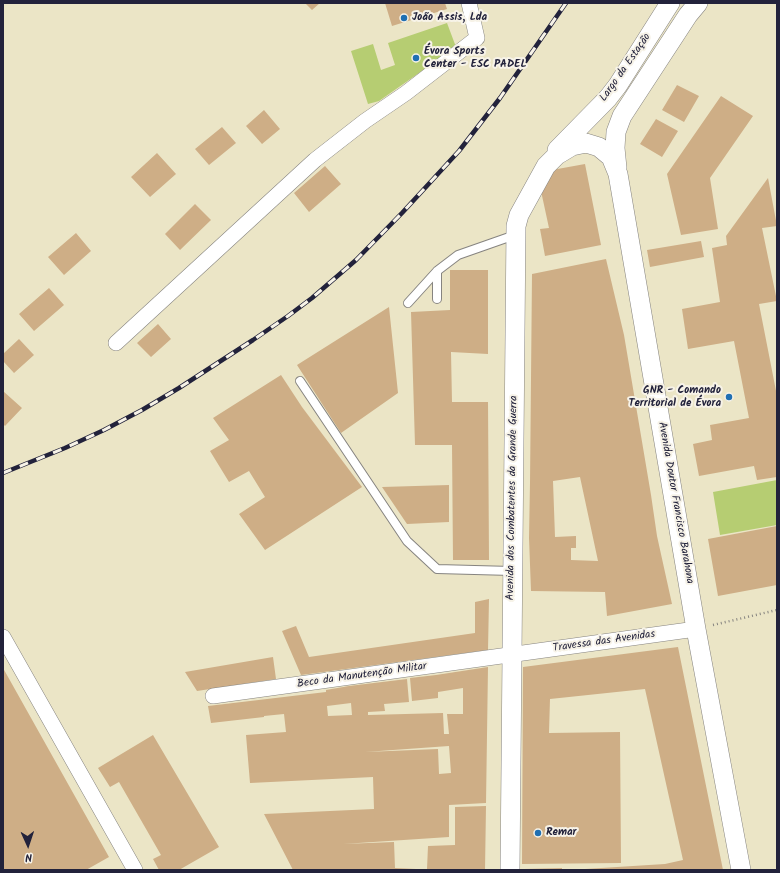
<!DOCTYPE html>
<meta charset="utf-8">
<style>
body{margin:0}
#map{position:relative;width:780px;height:873px;overflow:hidden;background:#ebe5c6;font-family:Kalam,sans-serif}
canvas{display:block}
.frame{position:absolute;inset:0;border:4px solid #22223b;pointer-events:none}
.north{position:absolute;left:8px;top:825px;width:40px;height:40px;-webkit-text-stroke:3px #f7f3e8;paint-order:stroke;rotate:177deg;font-size:11px;font-weight:700;line-height:16px;text-align:center;color:#22223b}
.north::after{content:'';display:block;margin:auto;width:14px;height:18px;background:#22223b;clip-path:polygon(50% 0,100% 100%,50% 72%,0 100%)}
</style>
<div id="map">
<canvas width="780" height="873"></canvas>
<div class="frame"></div>
<div class="north">N</div>
</div>
<script>
const ctx = document.querySelector('canvas').getContext('2d');
ctx.lineJoin = 'round';
function fillPath(path, color) { ctx.fillStyle = color; ctx.fill(path, 'evenodd'); }
const shape = rows => new Path2D(rows.map(r => 'M' + r).join(''));
function strokePath(path, color, width, dash) { ctx.strokeStyle = color; ctx.lineWidth = width; ctx.lineCap = dash ? 'butt' : 'round'; ctx.setLineDash(dash || []); ctx.stroke(path); }
function label(font, color, halo, rows, align = 'center') {
  ctx.font = font + ' Kalam,sans-serif'; ctx.lineWidth = 4; ctx.setLineDash([]); ctx.textBaseline = 'middle'; ctx.strokeStyle = halo; ctx.fillStyle = color; for (const [text, x, y, turn = 0] of rows) {
    ctx.save(); ctx.translate(x, y); ctx.rotate((+turn || 0) * Math.PI / 180); ctx.textAlign = isNaN(turn) ? turn : align; if (halo) ctx.strokeText(text, 0, 0); ctx.fillText(text, 0, 0); ctx.restore();
  }
}
const green = shape([
 [447,23,456,47,379,101,368,104,351,51,373,44,381,70,395,65,388,43],
 [777,480,777,525,720,535,713,492]
]);
const building = shape([
 [305,3,320,3,312,10],
 [385,3,445,3,447,9,392,26],
 [677,85,699,96,684,122,662,110],
 [721,96,753,116,710,178,718,229,681,235,667,174],
 [264,110,280,129,262,144,246,126],
 [656,119,678,131,662,157,640,144],
 [222,127,236,143,209,165,195,149],
 [157,153,176,174,150,197,131,177],
 [585,164,601,245,545,256,540,229,549,228,541,191,552,170],
 [325,166,341,184,309,212,294,193],
 [768,178,777,226,762,228,777,301,759,304,777,396,777,477,757,480,754,466,699,476,693,444,712,440,710,425,749,418,734,341,688,349,682,309,720,302,712,248,727,245,726,236],
 [195,204,211,220,180,250,165,234],
 [76,233,91,251,64,275,48,257],
 [701,241,704,257,650,267,647,250],
 [606,259,624,335,651,495,657,536,672,604,607,616,605,592,531,591,529,538,530,483,532,274],
 [580,477,598,561,571,560,571,548,576,548,576,536,555,537,553,481],
 [450,270,488,270,488,354,451,352,452,402,488,402,489,560,453,560,452,445,415,445,411,312,450,310],
 [49,288,64,305,34,331,19,314],
 [389,307,398,393,341,433,297,365],
 [158,324,171,339,151,357,137,343],
 [19,339,34,355,14,373,3,361,3,354],
 [281,375,302,407,362,487,265,550,239,514,265,497,249,471,229,482,210,451,229,440,213,418],
 [3,391,22,408,5,426,3,424],
 [449,485,449,522,407,524,382,487],
 [777,526,777,585,718,596,708,539],
 [489,599,488,650,301,675,282,631,296,626,309,657,475,633,475,602],
 [678,647,723,870,585,870,585,869,665,864,683,860,645,689,550,699,549,733,620,732,621,863,522,864,523,667],
 [273,657,276,679,197,691,185,672],
 [488,667,486,803,449,805,449,837,343,844,394,842,395,868,416,869,416,870,293,870,264,814,374,809,373,777,250,783,246,735,286,732,284,714,264,716,264,717,211,723,208,706,326,692,326,690,349,686,407,679,409,702,384,704,385,711,368,712,368,715,443,713,444,734,449,734,447,714,463,714,463,688,438,692,438,698,412,701,410,678,436,675],
 [351,703,352,715,328,716,327,706],
 [449,746,451,773,439,774,438,749,365,752],
 [3,668,109,857,86,870,3,870],
 [153,735,219,847,179,870,159,870,153,859,161,855,119,782,110,787,98,768],
 [486,806,485,870,427,869,428,846,455,845,455,807],
 [562,868,562,870,524,870,524,869]
]);
const path = shape([
 [713,625,777,610]
]);
const service = shape([
 [437,271,437,299],
 [408,303,437,271,458,255,515,235],
 [300,381,407,541,437,569,512,571]
]);
const minor = shape([
 [116,343,315,160,365,121,406,93,477,38,469,3],
 [3,637,135,870],
 [213,696,696,629]
]);
const tertiary = shape([
 [557,150,608,98,618,85,670,3],
 [617,168,615,148,616,132,622,116,688,15,698,3],
 [510,870,516,226,519,215,546,166,557,155,572,146,586,143,599,147,611,157,618,174,696,629,741,870]
]);
const rail = shape([
 [3,473,65,448,104,430,142,410,179,388,253,340,288,316,312,298,356,260,402,213,459,151,500,98,566,3]
]);
const markers = [
 [404,18,4,"#1f6fb2"],
 [416,58,4,"#1f6fb2"],
 [729,397,4,"#1f6fb2"],
 [538,833,4,"#1f6fb2"]
];
const poiNames = [
 ["João Assis, Lda",412,18],
 ["Évora Sports",424,52],
 ["Center - ESC PADEL",424,65],
 ["GNR - Comando",721,391,"right"],
 ["Territorial de Évora",721,404,"right"],
 ["Remar",546,833]
];
const streetNames = [
 ["Largo da Estação",626,68,-55],
 ["Avenida dos Combatentes da Grande Guerra",513,498,-89],
 ["Avenida Doutor Francisco Barahona",675,503,80],
 ["Travessa das Avenidas",604,642,-8],
 ["Beco da Manutenção Militar",362,676,-8]
];
fillPath(green, '#b6cd72');
fillPath(building, '#ceae86');
strokePath(service, '#868480', 10);
strokePath(minor, '#868480', 16);
strokePath(tertiary, '#868480', 20);
strokePath(path, '#868480', 2.5, [1, 3]);
strokePath(service, '#fff', 8);
strokePath(minor, '#fff', 15);
strokePath(tertiary, '#fff', 19);
strokePath(rail, '#22223b', 4.5);
strokePath(rail, '#f7f3e8', 3, [9]);
for (const [x, y, r, color] of markers) { const dot = new Path2D(); dot.arc(x, y, r, 0, 2 * Math.PI); ctx.fillStyle = color; ctx.fill(dot); strokePath(dot, '#f7f3e8', 1.5); }
label('bold 11px', '#22223b', '#f7f3e8', poiNames, 'left');
label('11px', '#22223b', '#f7f3e8', streetNames);
</script>
